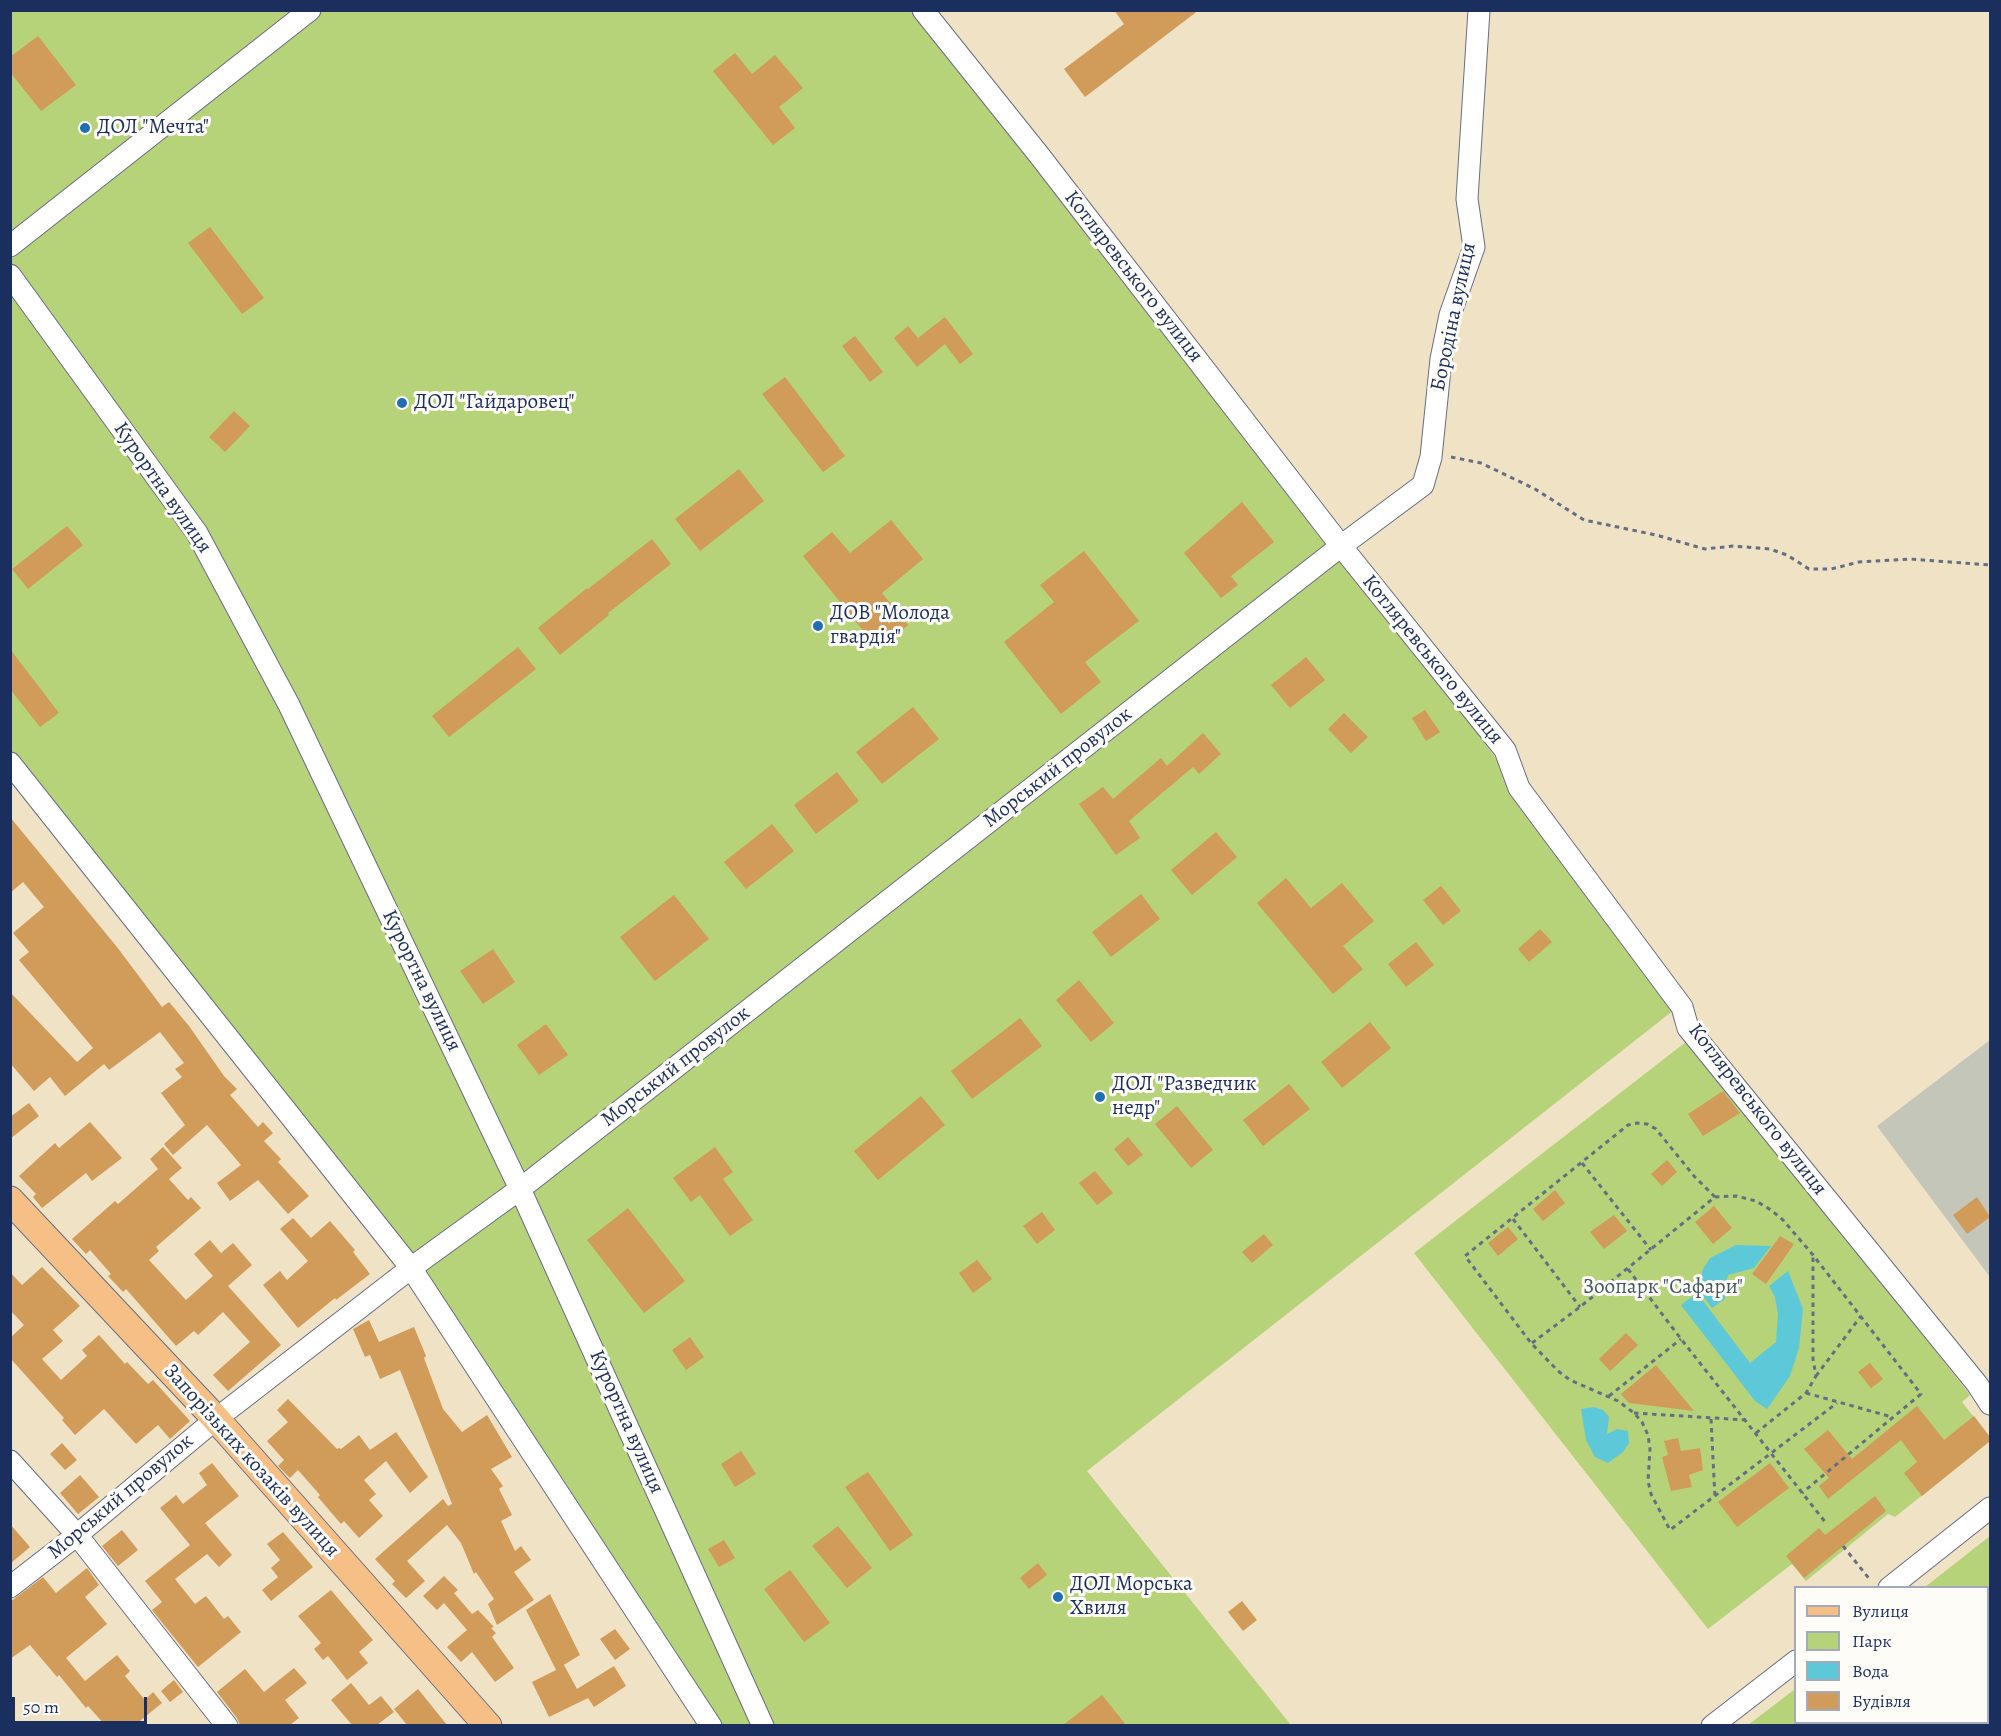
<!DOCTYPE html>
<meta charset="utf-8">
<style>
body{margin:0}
#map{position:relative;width:2001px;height:1736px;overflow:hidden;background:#f0e2c4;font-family:Alegreya,serif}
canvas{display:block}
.frame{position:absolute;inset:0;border:12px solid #1b2f5e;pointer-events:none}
.legend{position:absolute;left:1794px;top:1586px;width:195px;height:138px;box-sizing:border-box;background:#fdfcf7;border:2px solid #a3aaba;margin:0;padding:8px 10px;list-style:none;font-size:18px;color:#1b2f5e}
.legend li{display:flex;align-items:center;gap:12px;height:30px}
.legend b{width:30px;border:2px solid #a3aaba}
.scale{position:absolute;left:12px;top:1697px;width:135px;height:27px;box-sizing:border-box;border:3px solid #1b2f5e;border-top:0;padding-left:8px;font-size:18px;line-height:21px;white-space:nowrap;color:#1b2f5e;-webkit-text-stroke:4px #fdfcf7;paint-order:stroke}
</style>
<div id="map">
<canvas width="2001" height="1736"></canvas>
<div class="frame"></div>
<ul class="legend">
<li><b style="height:8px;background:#f5bf86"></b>Вулиця</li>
<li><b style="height:16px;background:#b6d37a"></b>Парк</li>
<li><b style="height:16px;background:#5dc8d7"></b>Вода</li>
<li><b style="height:16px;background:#d19b59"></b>Будівля</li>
</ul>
<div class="scale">50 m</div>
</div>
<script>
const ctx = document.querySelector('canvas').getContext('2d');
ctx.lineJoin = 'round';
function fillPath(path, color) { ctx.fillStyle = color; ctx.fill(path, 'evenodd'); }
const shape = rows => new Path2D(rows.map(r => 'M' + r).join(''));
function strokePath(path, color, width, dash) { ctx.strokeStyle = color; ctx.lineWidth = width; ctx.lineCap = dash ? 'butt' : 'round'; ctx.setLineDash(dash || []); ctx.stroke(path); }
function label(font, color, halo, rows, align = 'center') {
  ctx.font = font + ' Alegreya,serif'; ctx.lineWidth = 6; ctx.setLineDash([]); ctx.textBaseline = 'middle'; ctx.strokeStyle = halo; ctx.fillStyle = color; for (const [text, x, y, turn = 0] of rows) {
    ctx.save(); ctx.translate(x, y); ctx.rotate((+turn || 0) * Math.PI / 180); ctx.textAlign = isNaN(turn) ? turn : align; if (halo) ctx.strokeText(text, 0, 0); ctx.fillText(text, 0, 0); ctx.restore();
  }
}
const industrial = shape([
 [1990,1040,1990,1277,1877,1126]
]);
const green = shape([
 [11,11,309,11,11,246],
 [311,11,922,11,1341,549,1679,1006,1087,1471,1291,1725,716,1725,411,1266,11,760,11,247],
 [1691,1038,1970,1395,1962,1402,1990,1437,1990,1441,1895,1517,1888,1514,1806,1581,1792,1564,1708,1629,1414,1253],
 [1990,1536,1990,1725,1748,1725,1795,1689,1796,1722,1988,1722,1988,1588,1925,1587]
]);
const water = shape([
 [1736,1245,1771,1246,1754,1268,1728,1275,1725,1286,1725,1299,1712,1308,1698,1289,1703,1269,1710,1258],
 [1788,1271,1803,1309,1799,1348,1790,1376,1767,1409,1755,1401,1681,1305,1697,1293,1750,1363,1776,1342,1778,1314,1775,1297,1769,1286],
 [1594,1407,1603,1410,1609,1417,1607,1434,1617,1429,1628,1431,1629,1443,1623,1452,1608,1463,1595,1457,1586,1440,1581,1409]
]);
const building = shape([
 [1114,10,1199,10,1085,97,1064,69,1124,24],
 [38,36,76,85,41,111,10,72,10,57],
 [735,53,752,74,775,55,803,88,779,107,795,128,773,145,713,71],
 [210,227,264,298,242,314,188,243],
 [945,317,973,354,960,364,945,344,917,367,894,338,908,326,918,338],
 [855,336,883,372,870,382,842,346],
 [785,377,845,456,823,472,762,394],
 [234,411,250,426,225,452,209,437],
 [739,469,764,501,700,551,675,519],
 [1242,502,1274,542,1231,576,1238,585,1221,598,1184,553],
 [891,520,923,559,882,593,908,625,878,649,803,556,832,532,850,553],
 [67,526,83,545,28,589,12,569],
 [652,539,671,564,608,613,609,615,560,655,538,628,587,588,588,589],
 [1084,551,1139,621,1085,662,1101,682,1061,714,1004,642,1054,602,1040,585],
 [518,647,536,669,449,737,432,716],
 [10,649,59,713,40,727,10,689],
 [1306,657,1325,680,1290,708,1271,685],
 [913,707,939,739,882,784,856,752],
 [1425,710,1440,732,1426,741,1412,718],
 [1344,713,1368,737,1351,753,1328,729],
 [1203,733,1221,754,1199,774,1193,767,1129,821,1140,838,1116,855,1079,804,1103,787,1113,799,1161,758,1167,766],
 [837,772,859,801,816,834,794,805],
 [10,817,117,947,162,1007,169,1002,189,1026,224,1076,237,1089,230,1095,258,1127,263,1122,273,1133,264,1141,281,1159,278,1162,309,1196,288,1214,258,1180,230,1201,217,1183,241,1165,207,1125,173,1155,164,1144,185,1125,161,1093,182,1077,175,1069,184,1063,160,1032,109,1070,104,1064,65,1096,50,1077,34,1091,10,1063,10,992,77,1062,93,1048,19,960,29,952,13,933,44,907,23,882,10,893],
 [772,824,794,851,746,889,724,862],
 [1216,832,1237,857,1192,895,1171,870],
 [1286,878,1311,908,1342,883,1374,921,1343,946,1363,969,1333,994,1257,903],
 [1441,886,1461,911,1443,925,1423,900],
 [1141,894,1160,919,1111,957,1092,932],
 [674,895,709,939,655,981,620,937],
 [1540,929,1552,942,1529,962,1518,949],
 [1416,942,1434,965,1406,987,1388,964],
 [493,949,515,982,483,1004,460,971],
 [1079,980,1114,1023,1091,1042,1056,1000],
 [1020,1018,1042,1046,972,1099,951,1071],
 [1370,1022,1391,1048,1342,1088,1321,1062],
 [546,1024,568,1055,539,1075,517,1045],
 [1289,1084,1310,1109,1263,1146,1243,1120],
 [1723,1091,1740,1113,1703,1136,1688,1114],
 [921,1096,945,1125,878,1180,854,1151],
 [29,1103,39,1116,10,1139,10,1117],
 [1177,1106,1213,1150,1191,1168,1155,1124],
 [90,1122,122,1158,92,1181,86,1173,42,1208,33,1197,36,1194,19,1176,55,1143,59,1148],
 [1128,1137,1143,1155,1128,1166,1114,1149],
 [163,1147,182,1168,169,1179,188,1200,191,1197,201,1208,156,1247,159,1251,149,1260,186,1300,213,1276,194,1254,210,1240,221,1253,233,1243,252,1265,228,1286,281,1345,228,1391,213,1375,250,1342,223,1312,198,1335,194,1331,176,1346,126,1289,123,1292,108,1276,111,1274,90,1250,86,1254,72,1239,115,1201,118,1204,158,1169,150,1159],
 [715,1147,733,1172,723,1179,753,1220,730,1236,700,1195,691,1202,673,1178],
 [1667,1160,1677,1172,1662,1186,1651,1174],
 [1095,1171,1113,1193,1097,1205,1079,1183],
 [1555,1190,1565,1203,1543,1221,1533,1209],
 [1977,1197,1990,1217,1967,1234,1953,1215],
 [1714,1206,1732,1228,1713,1244,1695,1222],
 [628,1208,685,1281,644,1313,587,1240],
 [1042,1212,1055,1230,1037,1244,1023,1226],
 [1614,1215,1627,1231,1604,1249,1590,1232],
 [293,1218,311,1238,330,1221,355,1250,353,1252,370,1274,336,1300,335,1298,298,1328,263,1285,280,1271,287,1280,308,1261,280,1229],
 [1508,1227,1518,1239,1498,1256,1488,1243],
 [1264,1234,1273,1245,1252,1263,1242,1252],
 [1780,1236,1794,1244,1766,1284,1752,1274],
 [977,1260,992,1279,973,1293,959,1273],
 [42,1267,80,1306,53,1330,63,1341,42,1359,61,1380,87,1356,82,1350,99,1335,125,1364,127,1362,148,1384,153,1380,190,1421,170,1439,158,1425,136,1444,104,1409,75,1435,62,1420,64,1418,10,1358,10,1338,24,1325,10,1310,10,1272,22,1285],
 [369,1320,379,1342,414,1327,426,1356,424,1358,443,1409,462,1432,487,1415,512,1457,491,1469,503,1486,499,1489,512,1515,501,1521,515,1551,521,1546,531,1560,514,1572,534,1600,497,1625,488,1604,494,1599,476,1572,474,1574,461,1543,447,1525,407,1561,425,1581,406,1598,392,1584,395,1581,375,1559,443,1499,448,1506,452,1504,400,1370,380,1379,370,1355,365,1357,353,1329],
 [1626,1333,1638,1345,1610,1371,1599,1359],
 [690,1337,704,1357,686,1370,672,1350],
 [1870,1363,1883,1379,1871,1388,1858,1372],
 [1656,1365,1661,1371,1694,1411,1629,1403,1621,1394],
 [288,1399,337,1449,339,1448,341,1449,359,1435,370,1450,396,1432,428,1477,410,1493,386,1461,364,1480,376,1494,369,1500,383,1516,359,1538,344,1521,341,1524,318,1497,320,1495,298,1470,290,1478,278,1466,284,1460,267,1441,288,1422,277,1410],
 [1917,1406,1944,1440,1974,1416,1990,1437,1990,1441,1922,1496,1904,1473,1917,1462,1901,1440,1828,1499,1819,1486,1829,1478,1804,1449,1828,1430,1852,1459],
 [1678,1438,1681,1451,1700,1448,1703,1470,1689,1475,1692,1487,1671,1491,1662,1457,1668,1455,1664,1441],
 [62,1443,77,1460,65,1470,50,1454],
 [741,1451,756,1474,735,1487,721,1464],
 [212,1463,239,1496,205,1523,232,1555,219,1567,207,1554,175,1579,195,1604,206,1596,224,1619,228,1616,241,1632,198,1667,152,1610,162,1602,145,1581,190,1545,160,1508,176,1495,183,1504,207,1485,199,1473],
 [1770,1463,1789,1488,1737,1527,1718,1502],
 [868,1472,913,1535,890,1551,845,1487],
 [80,1475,99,1497,78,1514,60,1493],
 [1875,1496,1886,1511,1804,1578,1786,1556,1819,1528,1825,1535],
 [10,1524,30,1547,10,1564],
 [838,1526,872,1568,847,1588,812,1546],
 [122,1530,138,1550,118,1566,102,1546],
 [283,1532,313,1567,271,1601,262,1590,278,1577,271,1568,280,1560,267,1544],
 [724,1540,735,1558,719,1567,708,1549],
 [1038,1563,1047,1575,1029,1589,1020,1578],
 [87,1568,99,1585,85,1597,107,1624,66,1658,85,1681,117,1655,130,1671,125,1676,145,1700,153,1692,162,1703,135,1725,105,1725,88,1706,86,1708,59,1675,57,1677,30,1645,10,1659,10,1602,43,1577,56,1593],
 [790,1570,830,1623,804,1642,764,1589],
 [444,1576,458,1590,454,1593,472,1614,478,1610,494,1627,491,1628,496,1633,492,1637,514,1668,495,1682,472,1652,461,1662,447,1647,467,1630,444,1603,437,1610,423,1596],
 [331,1590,373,1640,359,1652,368,1663,347,1680,328,1656,323,1660,314,1649,321,1643,298,1616],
 [550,1594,580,1655,562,1666,564,1665,577,1689,614,1666,626,1686,594,1707,588,1698,549,1717,532,1682,556,1670,526,1610],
 [1242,1601,1257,1620,1243,1631,1228,1612],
 [615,1629,630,1649,615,1660,600,1639],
 [294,1668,307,1683,285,1700,299,1718,290,1725,240,1725,237,1718,217,1692,245,1669,264,1692],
 [174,1680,183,1692,170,1702,161,1691],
 [351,1683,369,1705,381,1696,394,1712,377,1725,352,1725,331,1700],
 [418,1689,447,1725,407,1725,394,1709],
 [1102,1695,1126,1725,1063,1725]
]);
const path = shape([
 [1451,457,1481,463,1535,489,1584,520,1656,535,1705,549,1733,546,1770,549,1787,555,1809,569,1831,569,1859,562,1910,559,1990,565],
 [1582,1163,1651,1250],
 [1715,1197,1694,1176,1656,1129,1647,1124,1637,1123,1628,1125,1465,1256,1531,1343,1558,1371,1570,1380,1618,1401,1634,1413,1642,1422,1648,1435,1650,1449,1648,1481,1651,1494,1670,1530,1837,1403],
 [1513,1219,1580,1307],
 [1628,1269,1681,1339,1826,1523],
 [1532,1343,1580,1307,1715,1197,1736,1196,1756,1201,1771,1210,1783,1220,1813,1255,1921,1394,1802,1493],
 [1816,1376,1861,1316],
 [1806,1393,1892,1417],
 [1609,1396,1681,1339],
 [1634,1413,1746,1420],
 [1711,1419,1715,1498],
 [1756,1433,1806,1393,1816,1376,1813,1359,1813,1255],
 [1843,1546,1871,1581]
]);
const minor = shape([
 [923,10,1039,155,1341,546,1505,750,1519,788,1682,1007,1688,1028,1977,1384,1990,1404],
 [10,246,310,10],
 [10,275,197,533,289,705,520,1189,763,1726],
 [10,763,411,1268,711,1726],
 [10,1461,77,1535,227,1726],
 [10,1587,77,1535,216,1419,411,1268,520,1189,1341,546,1423,485,1431,457,1441,359,1450,315,1474,247,1467,199,1479,10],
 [1889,1588,1990,1508],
 [1712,1726,1796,1661]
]);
const major = shape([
 [10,1200,216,1419,488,1726]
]);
const markers = [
 [85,128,6,"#1f6fb2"],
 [402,403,6,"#1f6fb2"],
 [818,626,6,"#1f6fb2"],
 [1100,1097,6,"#1f6fb2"],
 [1058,1597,6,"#1f6fb2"]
];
const poiNames = [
 ["ДОЛ \"Мечта\"",97,128],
 ["ДОЛ \"Гайдаровец\"",414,403],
 ["ДОВ \"Молода",830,614],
 ["гвардія\"",830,638],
 ["ДОЛ \"Разведчик",1112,1085],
 ["недр\"",1112,1109],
 ["ДОЛ Морська",1070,1585],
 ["Хвиля",1070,1609]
];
const streetNames = [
 ["Котляревського вулиця",1133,277,52],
 ["Бородіна вулиця",1454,317,-78],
 ["Курортна вулиця",162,488,55],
 ["Котляревського вулиця",1432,660,51],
 ["Морський провулок",1058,768,-38],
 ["Курортна вулиця",421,981,64],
 ["Морський провулок",676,1067,-38],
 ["Котляревського вулиця",1757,1110,52],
 ["Курортна вулиця",626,1422,66],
 ["Запорізьких козаків вулиця",251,1461,48],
 ["Морський провулок",121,1497,-40]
];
const parkNames = [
 ["Зоопарк \"Сафари\"",1663,1288]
];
fillPath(industrial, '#c3c6b9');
fillPath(green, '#b6d37a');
fillPath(water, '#5dc8d7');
fillPath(building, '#d19b59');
strokePath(minor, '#666e82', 23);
strokePath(major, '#666e82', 29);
strokePath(path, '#666e82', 3, [4.5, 4.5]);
strokePath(minor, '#fff', 21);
strokePath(major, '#f5bf86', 27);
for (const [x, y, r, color] of markers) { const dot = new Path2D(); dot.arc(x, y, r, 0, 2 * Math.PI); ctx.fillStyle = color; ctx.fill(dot); strokePath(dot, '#fdfcf7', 2); }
label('21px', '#1b2f5e', '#fdfcf7', poiNames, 'left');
label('21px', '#1b2f5e', '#fdfcf7', streetNames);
label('21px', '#425865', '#fdfcf7', parkNames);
</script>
